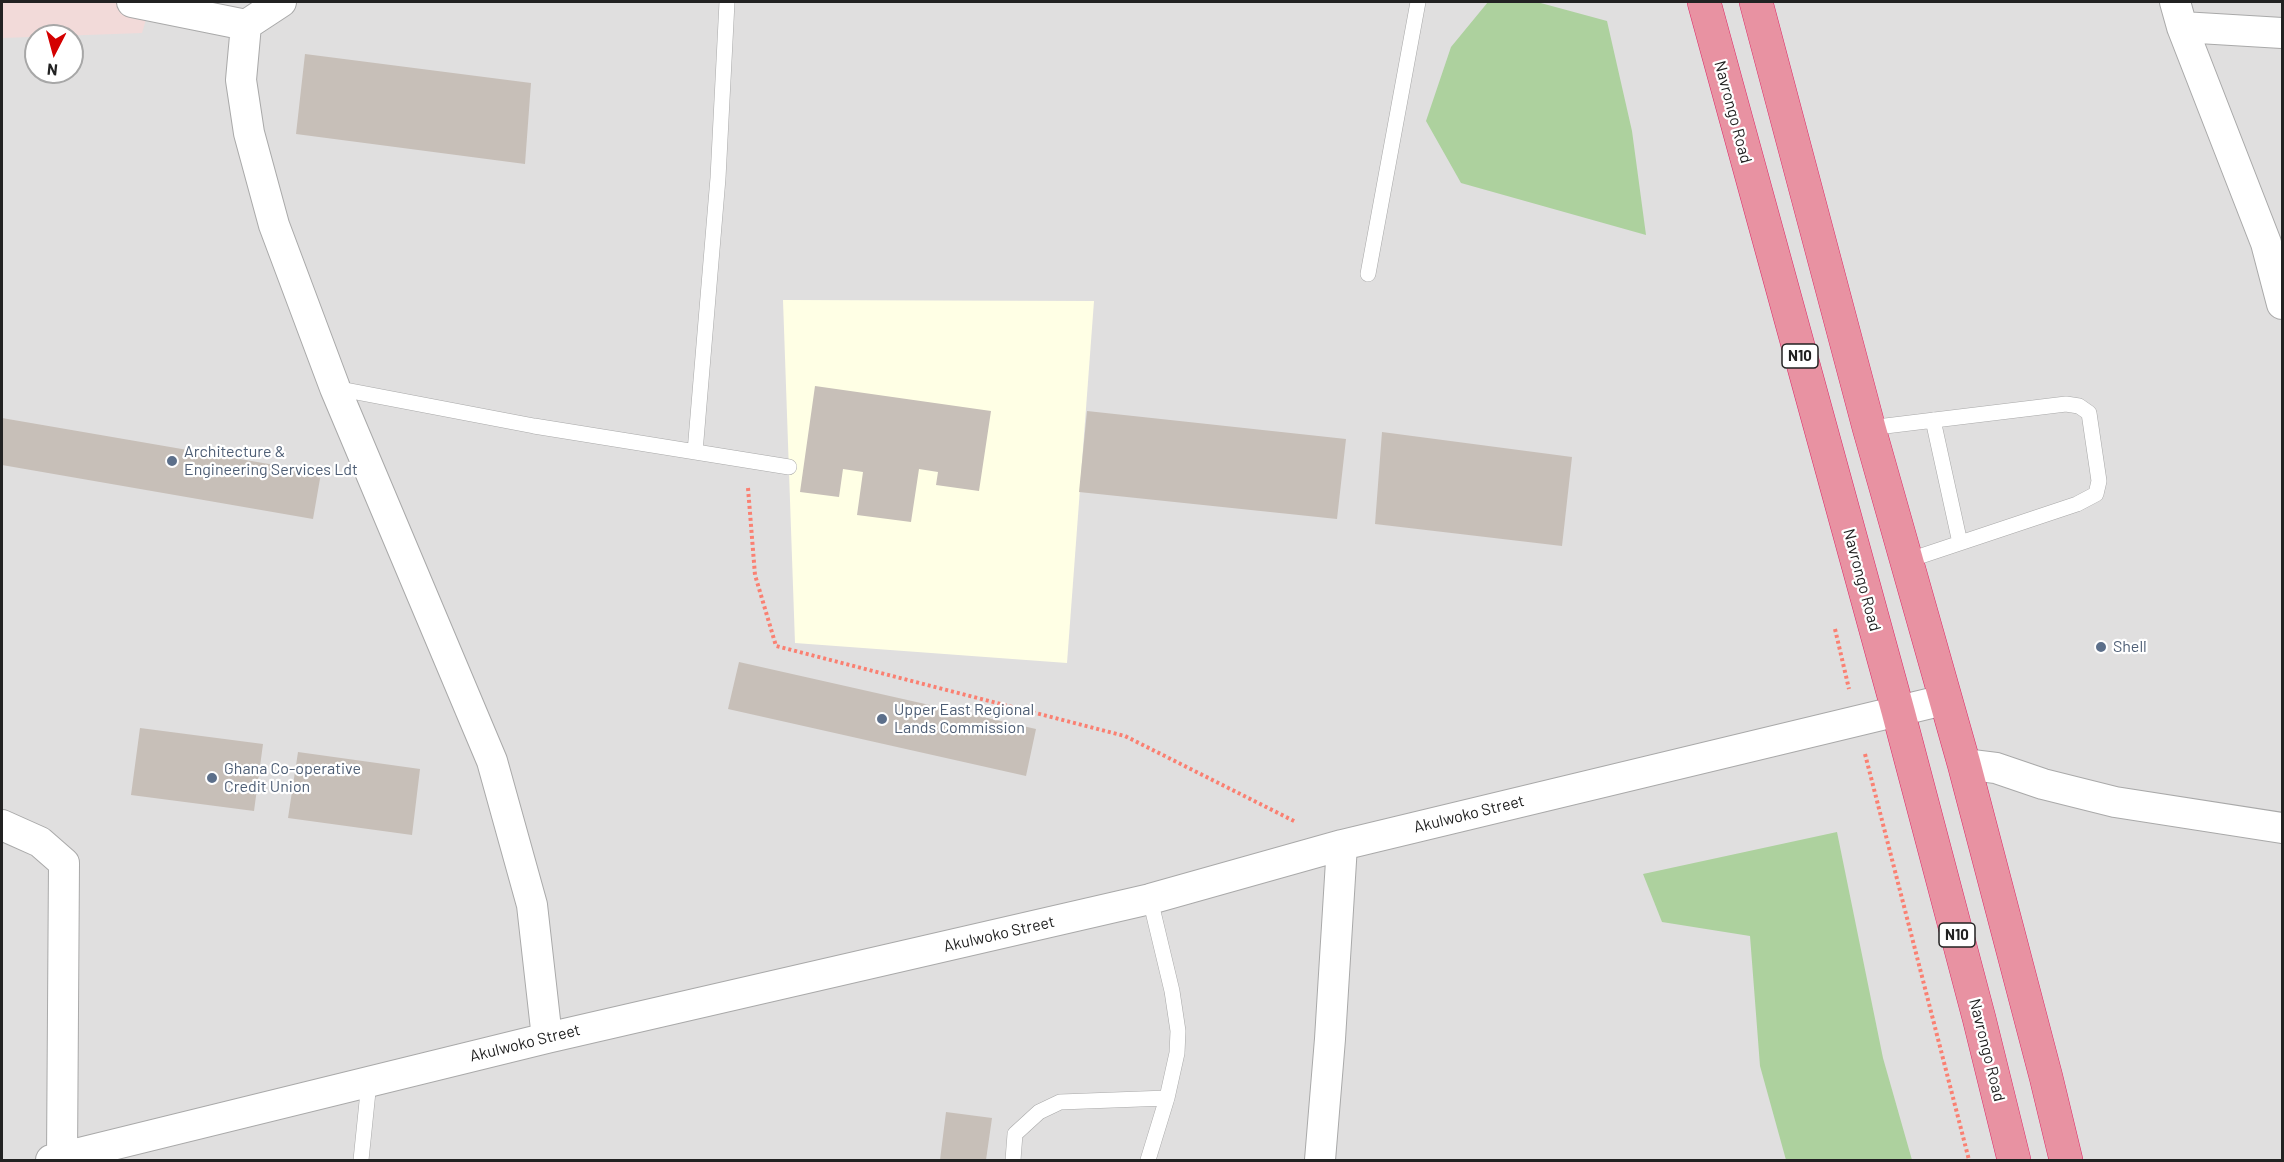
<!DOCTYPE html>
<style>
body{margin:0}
#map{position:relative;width:2284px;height:1162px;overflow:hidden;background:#f2efe9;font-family:Barlow,sans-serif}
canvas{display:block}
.frame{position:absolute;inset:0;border:3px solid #222;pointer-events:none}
.north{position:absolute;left:24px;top:24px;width:60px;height:60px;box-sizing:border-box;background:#fff;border:2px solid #a7a7a7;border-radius:50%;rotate:186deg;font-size:16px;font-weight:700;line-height:24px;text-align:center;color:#222}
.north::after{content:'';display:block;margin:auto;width:21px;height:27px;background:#d40000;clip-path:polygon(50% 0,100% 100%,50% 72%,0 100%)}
</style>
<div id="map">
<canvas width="2284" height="1162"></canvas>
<div class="frame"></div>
<div class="north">N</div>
</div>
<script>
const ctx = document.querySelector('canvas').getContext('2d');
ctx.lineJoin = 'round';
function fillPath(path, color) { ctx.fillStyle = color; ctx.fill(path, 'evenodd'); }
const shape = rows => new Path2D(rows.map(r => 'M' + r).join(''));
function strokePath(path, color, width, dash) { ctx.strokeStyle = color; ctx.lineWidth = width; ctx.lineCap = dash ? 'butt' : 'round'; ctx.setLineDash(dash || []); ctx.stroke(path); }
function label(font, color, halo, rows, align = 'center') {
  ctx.font = font + ' Barlow,sans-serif'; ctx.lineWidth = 4.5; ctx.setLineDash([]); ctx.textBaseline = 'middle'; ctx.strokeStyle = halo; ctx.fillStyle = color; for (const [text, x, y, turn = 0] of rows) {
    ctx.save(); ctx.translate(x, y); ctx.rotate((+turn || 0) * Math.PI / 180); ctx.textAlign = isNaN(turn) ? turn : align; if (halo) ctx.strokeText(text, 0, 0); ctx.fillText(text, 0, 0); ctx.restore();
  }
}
const residential = shape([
 [2,2,2282,2,2282,1160,2,1160],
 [36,36,72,36,72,72,36,72]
]);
const commercial = shape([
 [2,2,151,2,142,33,2,38]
]);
const education = shape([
 [783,300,1094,301,1067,663,795,643]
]);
const forest = shape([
 [1488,2,1537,2,1607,21,1632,131,1646,235,1461,183,1426,121,1451,47],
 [1837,832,1883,1058,1912,1160,1786,1160,1760,1066,1750,936,1662,922,1643,874]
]);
const building = shape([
 [305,54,531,83,525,164,296,134],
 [815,386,991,411,979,491,936,485,938,472,919,469,911,522,857,515,863,472,843,469,839,497,800,492],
 [1087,411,1346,439,1337,519,1079,492],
 [2,418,321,473,313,519,2,465],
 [1382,432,1572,457,1562,546,1375,524],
 [739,662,1036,729,1026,776,728,709],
 [140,728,263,744,254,811,131,795],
 [298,752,420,769,412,835,288,818],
 [946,1112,992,1118,986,1160,940,1160]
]);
const path = shape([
 [748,488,755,575,776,646,1125,736,1296,822],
 [1835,629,1849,689],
 [1865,754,1969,1160]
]);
const lane = shape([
 [1368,274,1418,2],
 [335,388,534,426,789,467],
 [1933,420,1960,543],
 [1869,428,2066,404,2079,406,2089,413,2099,481,2096,494,2077,504,1906,561],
 [695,452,718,178,727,2],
 [361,1160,369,1082],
 [1013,1160,1015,1134,1039,1112,1060,1102,1167,1098],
 [1148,1160,1167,1098,1177,1053,1178,1031,1172,991,1150,899]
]);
const street = shape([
 [132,2,246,25],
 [281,2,246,25,241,80,249,133,274,225,335,388,492,761,532,905,547,1038],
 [2175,2,2182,27,2266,243,2282,304],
 [2182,27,2282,33],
 [1964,764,1996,768,2043,784,2115,802,2282,828],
 [2,825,40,842,64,863,62,1158],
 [51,1160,547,1038,1150,899,1342,845,1944,700],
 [1320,1160,1330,1039,1342,845]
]);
const highway = shape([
 [1704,2,1898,711,1979,1018,2014,1160],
 [1756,2,1869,428,1964,764,2046,1077,2066,1160]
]);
const markers = [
 [172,461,6,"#5c6f8a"],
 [2101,647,6,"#5c6f8a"],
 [882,719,6,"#5c6f8a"],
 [212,778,6,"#5c6f8a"]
];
const shields = [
 [1800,356,36],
 [1957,935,36]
];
const shieldNames = [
 ["N10",1800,356],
 ["N10",1957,935]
];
const streetNames = [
 ["Navrongo Road",1733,112,75],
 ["Navrongo Road",1862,580,75],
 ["Akulwoko Street",1469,814,-14],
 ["Akulwoko Street",999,934,-13],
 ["Akulwoko Street",525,1043,-14],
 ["Navrongo Road",1987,1050,76]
];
const serviceNames = [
 ["Architecture &",184,452],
 ["Engineering Services Ldt",184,470],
 ["Shell",2113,647],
 ["Upper East Regional",894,710],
 ["Lands Commission",894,728],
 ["Ghana Co-operative",224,769],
 ["Credit Union",224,787]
];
fillPath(residential, '#e0dfdf');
fillPath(commercial, '#f2dad9');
fillPath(education, '#ffffe5');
fillPath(forest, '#add19e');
fillPath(building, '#c7bfb8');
strokePath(lane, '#a9a9a9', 16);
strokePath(street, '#a9a9a9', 32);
strokePath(highway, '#dc2a67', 34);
strokePath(path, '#fa8072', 4, [3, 3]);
strokePath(lane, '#fff', 15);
strokePath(street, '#fff', 30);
strokePath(highway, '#e892a2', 33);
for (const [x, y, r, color] of markers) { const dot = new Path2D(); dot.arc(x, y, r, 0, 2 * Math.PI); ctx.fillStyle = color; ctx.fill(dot); strokePath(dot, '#fff', 2); }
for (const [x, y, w] of shields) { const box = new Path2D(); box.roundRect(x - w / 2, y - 12, w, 24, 4.5); ctx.fillStyle = '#fff'; ctx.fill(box); strokePath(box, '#222', 1.5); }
label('bold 15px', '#222', null, shieldNames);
label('16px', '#222', '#fff', streetNames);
label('16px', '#4e5e75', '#fff', serviceNames, 'left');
</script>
